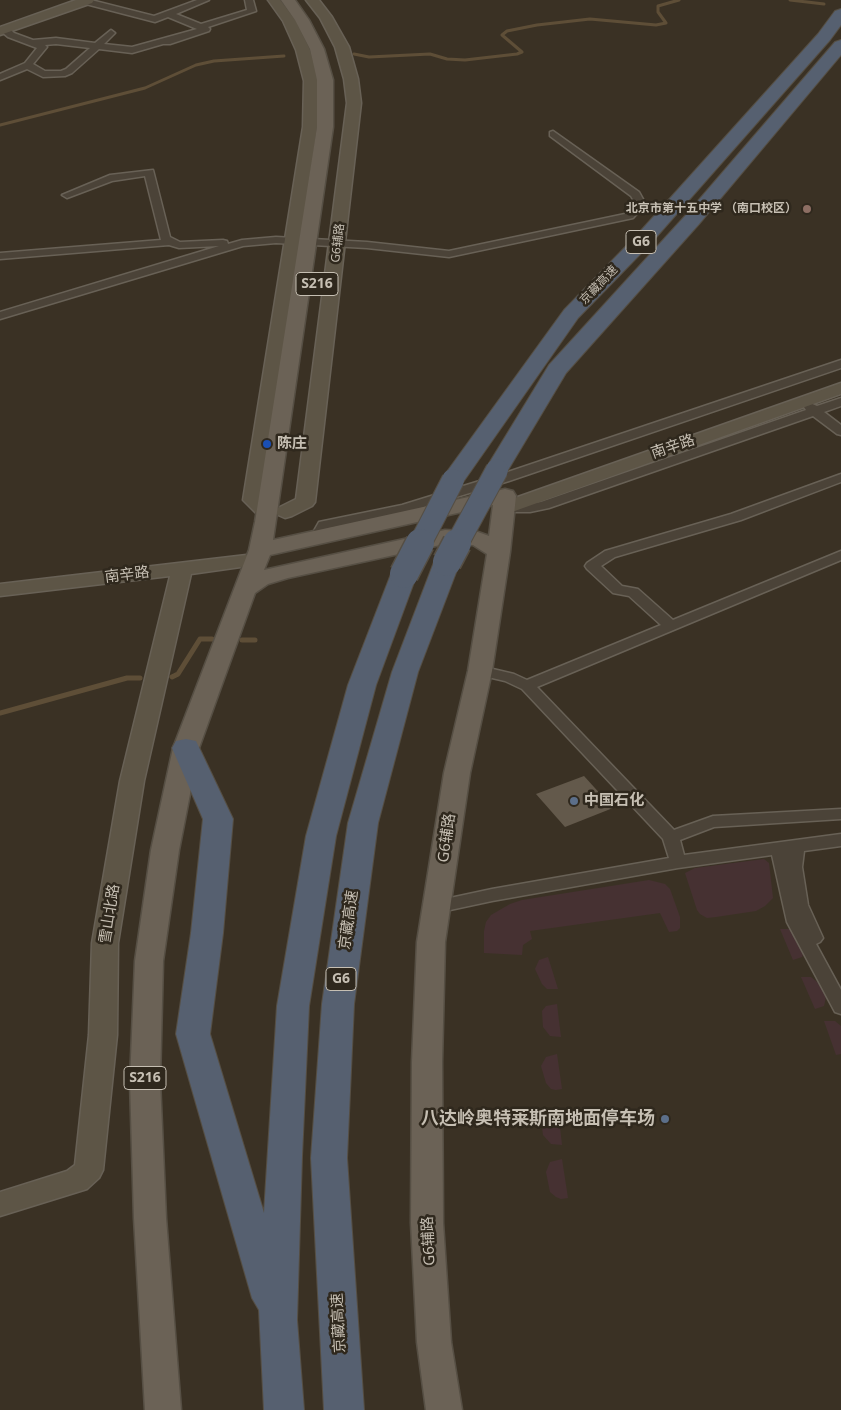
<!DOCTYPE html>
<meta charset="utf-8">
<style>
body{margin:0}
canvas{display:block;background:#3a3124}
</style>
<canvas width="841" height="1410"></canvas>
<script>
const ctx = document.querySelector('canvas').getContext('2d');
ctx.lineJoin = 'round';
function fillPath(path, color) { ctx.fillStyle = color; ctx.fill(path, 'evenodd'); }
const shape = rows => new Path2D(rows.map(r => 'M' + r).join(''));
function strokePath(path, color, width, dash) { ctx.strokeStyle = color; ctx.lineWidth = width; ctx.lineCap = dash ? 'butt' : 'round'; ctx.setLineDash(dash || []); ctx.stroke(path); }
function label(font, color, halo, rows, align = 'center') {
  ctx.font = font + ' "Noto Sans","Noto Sans SC",sans-serif'; ctx.lineWidth = 5; ctx.setLineDash([]); ctx.textBaseline = 'middle'; ctx.strokeStyle = halo; ctx.fillStyle = color; for (const [text, x, y, turn = 0] of rows) {
    ctx.save(); ctx.translate(x, y); ctx.rotate((+turn || 0) * Math.PI / 180); ctx.textAlign = isNaN(turn) ? turn : align; if (halo) ctx.strokeText(text, 0, 0); ctx.fillText(text, 0, 0); ctx.restore();
  }
}
const green = shape([
 [764,859,769,863,773,898,765,906,756,911,716,917,707,918,700,914,697,910,685,873,695,868],
 [649,880,665,884,670,889,680,917,680,928,677,931,669,932,660,913,530,931,532,939,523,945,522,955,484,953,484,931,486,922,491,915,510,904,522,900],
 [780,929,790,929,796,933,804,952,802,957,793,960],
 [548,957,558,989,547,989,542,984,535,969,539,960],
 [801,977,811,977,821,985,826,997,824,1006,815,1009],
 [557,1004,559,1021,561,1037,550,1036,543,1027,542,1011,546,1006],
 [824,1021,835,1021,841,1026,841,1054,836,1055],
 [557,1054,562,1089,556,1090,551,1089,546,1083,541,1066,546,1057],
 [556,1108,560,1127,562,1145,551,1144,543,1135,541,1120,543,1113,550,1109],
 [562,1159,568,1198,561,1199,556,1197,550,1192,546,1172,550,1162]
]);
const streamFar1 = shape([
 [790,0,824,4],
 [354,54,369,57,430,54,447,59,465,60,517,54,522,52,502,35,507,31,537,25,590,19,656,25,666,23,658,12,658,6,679,0],
 [0,125,145,88,196,65,214,61,284,56]
]);
const stream = shape([
 [242,640,255,640],
 [172,677,178,674,200,639,212,639],
 [0,713,127,678,140,678]
]);
const building = shape([
 [584,776,613,808,565,827,536,794]
]);
const street = shape([
 [81,0,91,0,154,16,197,0,209,0,176,14,201,24,247,10,245,0,253,0,256,11,208,27,210,29,209,31,170,44,163,44,132,53,99,49,72,73,65,76,43,77,27,69,0,80,0,74,25,63,37,48,8,37,2,32,2,27,8,27,14,33,33,40,56,38,95,43,111,30,115,33,104,44,132,47,197,29,168,17,155,22,82,3,81,0],
 [56,44,90,48,66,69,61,71,45,71,33,64,47,47,45,45,56,44],
 [553,131,639,192,644,201,641,209,633,218,449,257,367,248,276,243,243,246,0,319,0,312,219,246,179,248,169,245,0,259,0,253,161,240,145,176,112,181,67,198,62,195,110,175,153,170,170,237,180,242,223,240,227,241,228,244,242,240,276,237,367,242,449,251,625,214,631,208,634,201,631,196,550,136,550,132,553,131],
 [841,360,841,368,509,481,410,511,329,528,322,541,312,541,310,538,319,522,402,505,499,475,841,360],
 [841,398,841,406,824,412,841,425,841,435,837,434,813,416,549,508,530,512,505,512,498,508,505,504,530,504,541,502,806,410,804,407,806,404,810,403,817,406,841,398],
 [841,474,841,482,741,520,615,557,601,566,622,586,638,589,673,620,841,551,841,560,537,687,674,830,713,816,841,809,841,819,714,827,680,840,684,855,841,834,841,846,804,851,802,867,808,905,823,938,820,942,816,944,841,990,841,1014,835,1012,787,922,772,855,678,868,492,901,436,913,430,911,428,907,430,903,436,901,492,889,669,858,663,839,522,689,505,681,475,674,473,671,475,668,480,666,514,674,527,680,661,625,629,596,613,593,587,569,585,566,587,563,605,551,731,514,841,474]
]);
const secondary = shape([
 [76,0,94,0,92,3,0,35,0,27,76,0],
 [268,0,280,0,296,21,310,50,318,81,317,127,263,499,276,511,278,508,296,499,347,103,344,79,335,47,320,18,306,0,319,0,332,17,349,47,358,79,361,103,315,502,312,506,292,516,285,518,276,514,274,517,267,519,260,517,243,500,303,127,304,81,296,50,283,21,268,0],
 [841,383,841,394,512,512,505,514,498,512,495,508,498,504,841,383],
 [255,554,262,556,265,560,262,564,191,574,144,781,118,943,117,1035,103,1170,99,1178,87,1189,0,1216,0,1192,67,1171,75,1165,89,1035,92,943,120,781,170,576,0,596,0,584,255,554]
]);
const primary = shape([
 [281,0,295,0,309,20,324,49,333,80,333,127,273,540,505,489,513,491,516,496,510,552,492,671,470,773,445,942,442,1062,443,1223,451,1342,462,1410,426,1410,417,1342,411,1223,412,1062,417,942,444,773,468,671,487,554,473,545,445,544,288,578,268,584,255,593,199,748,179,850,163,961,160,1081,166,1218,181,1410,145,1410,134,1218,130,1081,135,961,151,850,173,748,249,550,255,522,317,127,317,80,310,49,295,20,281,0],
 [493,505,489,536,478,532,445,530,264,570,270,555,493,505]
]);
const highway = shape([
 [841,9,841,25,830,40,651,243,578,318,461,485,453,487,445,485,441,480,564,310,637,235,818,34,835,11,841,9],
 [841,40,841,55,699,224,566,373,505,475,497,477,489,475,485,470,549,365,685,216,835,42,841,40],
 [447,554,456,557,460,562,418,672,378,823,354,1004,347,1158,364,1410,324,1410,311,1158,322,1004,348,823,392,672,434,562,438,557,447,554],
 [404,566,413,569,417,574,376,685,336,836,309,1006,302,1156,297,1320,304,1410,264,1410,259,1310,252,1298,176,1034,191,933,203,819,172,748,176,741,186,739,196,741,233,819,223,933,210,1034,264,1213,277,1006,306,836,348,685,391,574,395,569,404,566]
]);
const highwayBridgeFar1 = shape([
 [420,544,453,480],
 [457,544,497,470]
]);
const highwayBridge = shape([
 [447,562,457,543],
 [404,574,420,543]
]);
const markers = [
 [807,209,5,"#8d6e63"],
 [267,444,5,"#1a4fb4"],
 [574,801,5,"#5c6f8a"],
 [665,1119,5,"#5c6f8a"]
];
const farPoinames = [
 ["北京市第十五中学 （南口校区）",797,209]
];
const farStreetnames = [
 ["G6辅路",338,243,-83],
 ["京藏高速",599,285,-46]
];
const shields = [
 [641,242,30],
 [317,284,42],
 [341,979,30],
 [145,1078,42]
];
const shieldNames = [
 ["G6",641,242],
 ["S216",317,284],
 ["G6",341,979],
 ["S216",145,1078]
];
const poiNames = [
 ["陈庄",277,444],
 ["中国石化",584,801]
];
const streetNames = [
 ["南辛路",673,447,-19],
 ["南辛路",127,575,-7],
 ["G6辅路",447,838,-82],
 ["雪山北路",110,914,-81],
 ["京藏高速",349,920,-82],
 ["G6辅路",429,1241,-93],
 ["京藏高速",339,1323,-93]
];
const nearPoinames = [
 ["八达岭奥特莱斯南地面停车场",655,1119]
];
fillPath(green, '#463132');
strokePath(streamFar1, '#5e4e37', 3);
strokePath(stream, '#5e4e37', 5);
fillPath(building, '#63594b');
strokePath(street, '#686156', 3);
strokePath(secondary, '#686156', 3);
strokePath(primary, '#564f44', 3);
strokePath(highway, '#554e43', 2);
fillPath(street, '#4b4338');
fillPath(secondary, '#5d5546');
fillPath(primary, '#6b6256');
fillPath(highway, '#566070');
strokePath(highwayBridgeFar1, '#554e43', 24, []);
strokePath(highwayBridge, '#554e43', 31, []);
strokePath(highwayBridgeFar1, '#566070', 22);
strokePath(highwayBridge, '#566070', 28);
for (const [x, y, r, color] of markers) { const dot = new Path2D(); dot.arc(x, y, r, 0, 2 * Math.PI); ctx.fillStyle = color; ctx.fill(dot); strokePath(dot, '#2f281d', 2); }
label('bold 12px', '#c6bfb3', '#2f281d', farPoinames, 'right');
label('12px', '#c6bfb3', '#2f281d', farStreetnames);
for (const [x, y, w] of shields) { const box = new Path2D(); box.roundRect(x - w / 2, y - 11.5, w, 23, 4); ctx.fillStyle = '#2f281d'; ctx.fill(box); strokePath(box, '#c6bfb3', 1); }
label('bold 14px', '#c6bfb3', null, shieldNames);
label('bold 15px', '#c6bfb3', '#2f281d', poiNames, 'left');
label('15px', '#c6bfb3', '#2f281d', streetNames);
label('bold 18px', '#c6bfb3', '#2f281d', nearPoinames, 'right');
</script>
